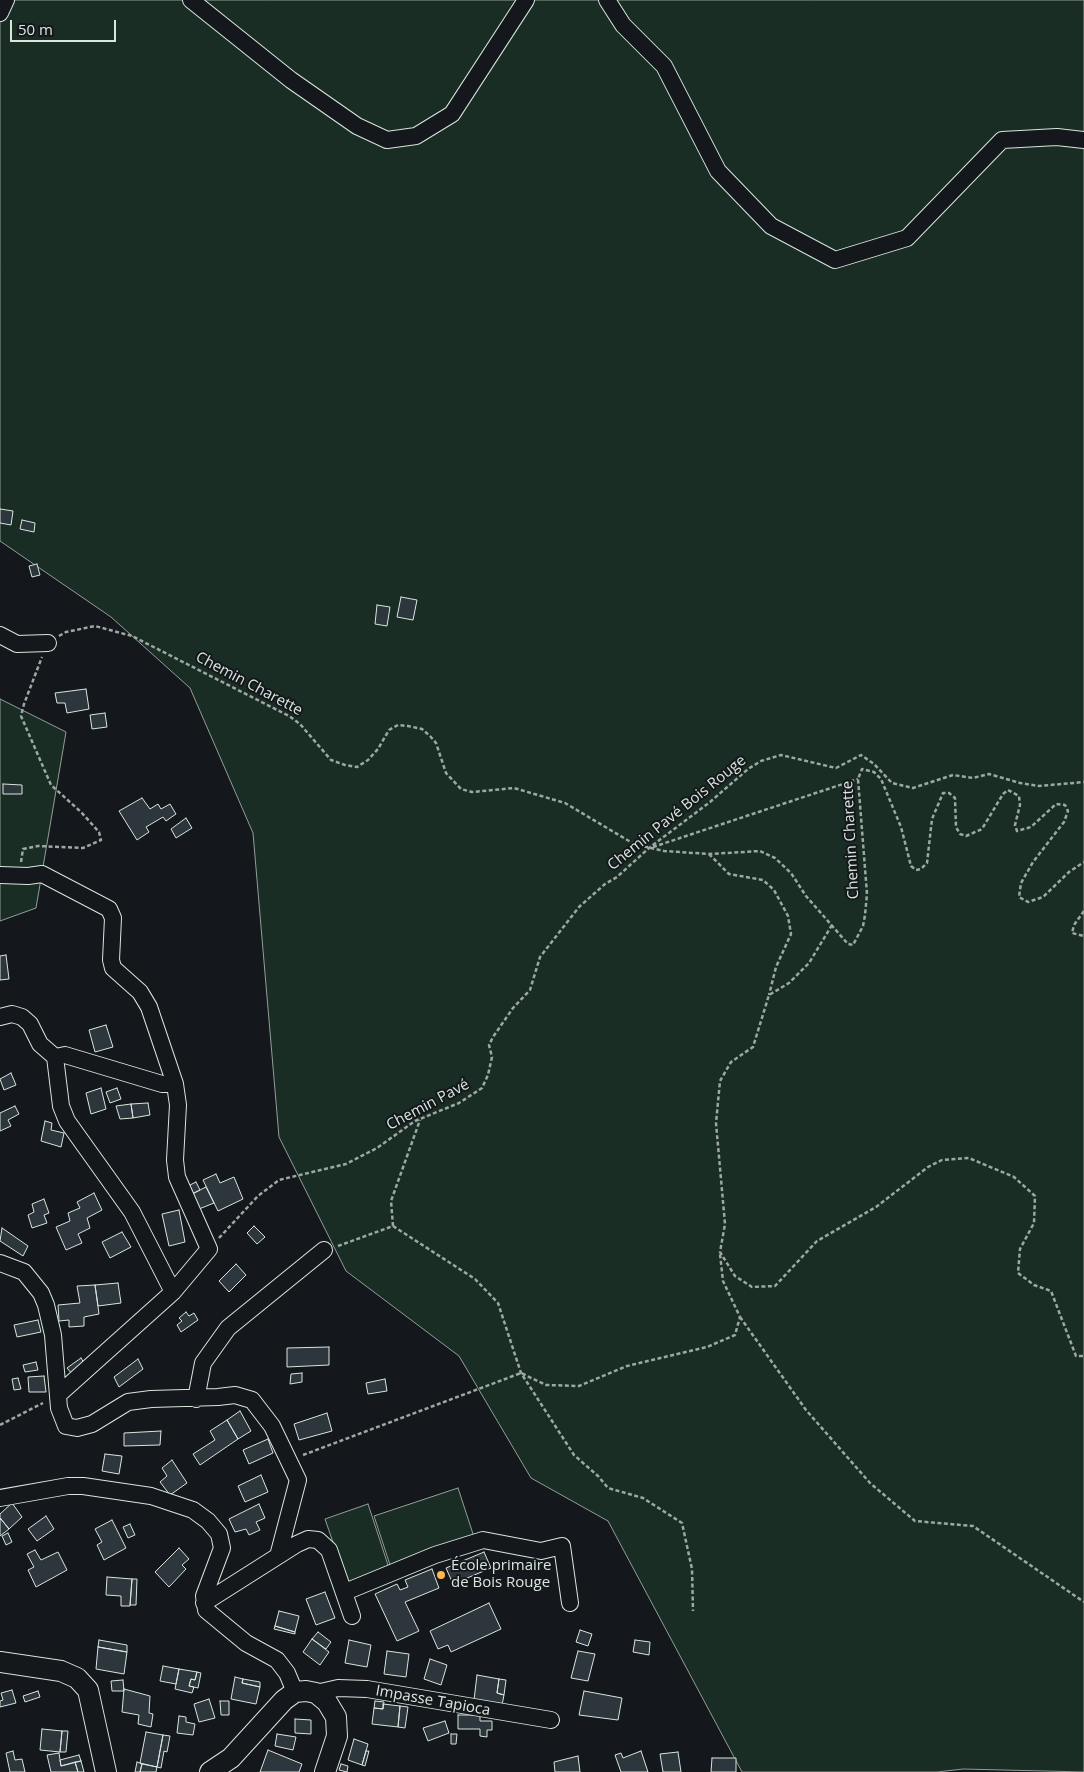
<!DOCTYPE html>
<meta charset="utf-8">
<style>
body{margin:0}
#map{position:relative;width:1084px;height:1772px;overflow:hidden;background:#14181c;font-family:"Open Sans",sans-serif}
canvas{display:block}
.scale{position:absolute;left:10px;top:20px;width:106px;height:22px;box-sizing:border-box;border:2px solid #d8e6dc;border-top:0;padding-left:6px;font-size:15px;line-height:18px;white-space:nowrap;color:#d8e6dc;-webkit-text-stroke:4px #14181c;paint-order:stroke}
</style>
<div id="map">
<canvas width="1084" height="1772"></canvas>
<div class="scale">50 m</div>
</div>
<script>
const ctx = document.querySelector('canvas').getContext('2d');
ctx.lineJoin = 'round';
function fillPath(path, color) { ctx.fillStyle = color; ctx.fill(path, 'evenodd'); }
const shape = rows => new Path2D(rows.map(r => 'M' + r).join(''));
function strokePath(path, color, width, dash) { ctx.strokeStyle = color; ctx.lineWidth = width; ctx.lineCap = dash ? 'butt' : 'round'; ctx.setLineDash(dash || []); ctx.stroke(path); }
function label(font, color, halo, rows, align = 'center') {
  ctx.font = font + ' "Open Sans",sans-serif'; ctx.lineWidth = 4; ctx.setLineDash([]); ctx.textBaseline = 'middle'; ctx.strokeStyle = halo; ctx.fillStyle = color; for (const [text, x, y, turn = 0] of rows) {
    ctx.save(); ctx.translate(x, y); ctx.rotate((+turn || 0) * Math.PI / 180); ctx.textAlign = isNaN(turn) ? turn : align; if (halo) ctx.strokeText(text, 0, 0); ctx.fillText(text, 0, 0); ctx.restore();
  }
}
const green = shape([
 [0,0,1084,0,1084,1772,963,1769,937,1772,742,1772,608,1521,531,1478,459,1356,346,1271,279,1137,253,833,190,688,111,617,0,541,0,0],
 [0,699,66,732,36,908,0,921,0,699],
 [458,1488,475,1540,391,1568,374,1516,458,1488],
 [368,1504,389,1568,347,1583,325,1519,368,1504]
]);
const building = shape([
 [0,509,13,511,11,525,0,523,0,509],
 [22,520,35,523,34,532,20,529,22,520],
 [37,564,40,575,32,577,29,566,37,564],
 [401,597,417,600,413,620,397,617,401,597],
 [377,605,390,607,387,626,375,624,377,605],
 [86,689,89,709,67,713,65,703,57,703,55,693,86,689],
 [105,713,107,727,92,729,90,715,105,713],
 [3,784,22,785,22,794,3,794,3,784],
 [142,798,150,809,158,804,161,809,170,804,176,814,166,821,163,817,146,827,149,832,137,840,119,811,142,798],
 [186,818,192,828,176,838,171,829,186,818],
 [6,955,9,979,0,980,0,956,6,955],
 [106,1025,113,1047,95,1052,89,1030,106,1025],
 [11,1073,16,1085,4,1090,0,1079,11,1073],
 [101,1088,106,1109,91,1114,86,1093,101,1088],
 [117,1088,121,1099,110,1103,106,1092,117,1088],
 [148,1103,150,1115,133,1118,131,1104,148,1103],
 [131,1104,133,1118,120,1119,116,1106,131,1104],
 [15,1106,19,1114,8,1120,11,1126,0,1131,0,1113,15,1106],
 [45,1121,52,1123,51,1130,64,1133,61,1147,41,1141,45,1121],
 [216,1174,220,1183,234,1177,243,1199,218,1211,203,1180,216,1174],
 [196,1182,200,1190,192,1194,188,1186,196,1182],
 [206,1187,214,1203,199,1209,192,1194,206,1187],
 [94,1193,102,1210,87,1218,90,1228,78,1234,82,1243,66,1250,56,1227,70,1221,68,1213,80,1208,77,1202,94,1193],
 [44,1199,49,1213,44,1215,47,1223,32,1228,28,1215,34,1212,32,1204,44,1199],
 [179,1210,185,1242,169,1246,162,1214,179,1210],
 [254,1226,265,1237,257,1244,247,1233,254,1226],
 [2,1228,28,1246,23,1256,0,1241,2,1228],
 [122,1232,131,1247,110,1258,102,1242,122,1232],
 [236,1264,246,1275,229,1292,219,1281,236,1264],
 [118,1283,121,1303,98,1306,95,1285,118,1283],
 [95,1285,99,1314,84,1317,84,1326,69,1327,69,1320,59,1321,58,1305,80,1303,77,1286,95,1285],
 [186,1312,189,1316,194,1313,198,1320,181,1332,177,1325,182,1321,179,1318,186,1312],
 [38,1320,41,1332,17,1337,14,1325,38,1320],
 [329,1347,329,1365,287,1367,287,1348,329,1347],
 [81,1358,86,1366,73,1375,67,1368,81,1358],
 [138,1359,143,1369,119,1387,114,1377,138,1359],
 [36,1362,38,1370,25,1372,23,1365,36,1362],
 [302,1373,302,1382,290,1384,291,1374,302,1373],
 [44,1376,46,1392,29,1392,28,1377,44,1376],
 [18,1378,21,1389,14,1390,12,1379,18,1378],
 [385,1379,387,1391,368,1394,366,1383,385,1379],
 [240,1411,251,1431,238,1439,227,1420,240,1411],
 [327,1413,332,1431,299,1440,294,1424,327,1413],
 [227,1420,238,1439,200,1465,193,1454,215,1440,210,1431,227,1420],
 [161,1431,160,1445,124,1446,124,1433,161,1431],
 [268,1439,273,1453,249,1464,243,1450,268,1439],
 [105,1454,122,1456,119,1474,102,1471,105,1454],
 [172,1460,187,1483,170,1495,160,1482,167,1476,162,1468,172,1460],
 [261,1475,268,1492,245,1502,238,1486,261,1475],
 [12,1503,22,1517,9,1529,0,1518,0,1514,12,1503],
 [259,1504,265,1518,256,1522,260,1530,249,1535,246,1529,235,1532,229,1519,259,1504],
 [46,1516,54,1529,37,1541,28,1529,46,1516],
 [1,1519,9,1529,0,1536,0,1520,1,1519],
 [112,1520,126,1548,104,1560,97,1545,102,1542,95,1529,112,1520],
 [130,1524,135,1535,128,1538,123,1527,130,1524],
 [8,1533,12,1542,6,1545,2,1536,8,1533],
 [179,1548,189,1559,182,1565,186,1569,169,1587,155,1572,179,1548],
 [35,1550,41,1560,58,1552,67,1570,36,1587,28,1570,34,1567,27,1554,35,1550],
 [484,1552,491,1568,453,1584,446,1568,484,1552],
 [432,1569,439,1588,405,1602,419,1631,397,1641,375,1594,397,1584,400,1590,408,1587,405,1580,432,1569],
 [107,1577,132,1579,130,1606,121,1606,121,1596,106,1595,107,1577],
 [132,1579,137,1579,136,1605,130,1605,132,1579],
 [325,1592,335,1618,316,1625,306,1599,325,1592],
 [489,1603,501,1629,451,1652,448,1645,438,1649,430,1631,489,1603],
 [279,1611,299,1616,295,1632,275,1626,279,1611],
 [275,1626,295,1632,295,1634,274,1629,275,1626],
 [580,1630,592,1634,588,1646,576,1642,580,1630],
 [318,1632,331,1642,326,1649,312,1639,318,1632],
 [312,1639,329,1652,320,1665,303,1652,312,1639],
 [99,1640,127,1645,127,1652,98,1647,99,1640],
 [349,1640,371,1645,367,1667,345,1663,349,1640],
 [635,1640,650,1642,649,1655,633,1652,635,1640],
 [98,1647,127,1652,124,1674,96,1669,98,1647],
 [387,1651,409,1654,406,1677,384,1674,387,1651],
 [578,1651,595,1654,588,1681,571,1678,578,1651],
 [430,1659,447,1665,441,1685,424,1679,430,1659],
 [163,1666,179,1669,176,1684,160,1681,163,1666],
 [179,1669,197,1672,195,1680,191,1679,189,1686,194,1687,192,1693,175,1689,179,1669],
 [197,1672,201,1673,198,1688,189,1686,191,1679,195,1680,197,1672],
 [477,1675,499,1679,497,1693,504,1695,502,1705,474,1700,477,1675],
 [235,1677,243,1679,242,1683,260,1687,256,1704,231,1699,235,1677],
 [243,1679,260,1682,260,1687,242,1683,243,1679],
 [499,1679,506,1680,504,1695,497,1693,499,1679],
 [123,1680,124,1691,112,1691,111,1681,123,1680],
 [124,1689,150,1696,149,1713,153,1714,151,1727,138,1724,139,1715,122,1712,124,1689],
 [12,1690,16,1703,0,1707,0,1701,3,1700,1,1693,12,1690],
 [38,1691,40,1697,25,1702,23,1696,38,1691],
 [584,1691,622,1698,618,1720,579,1715,584,1691],
 [209,1699,215,1718,199,1722,194,1704,209,1699],
 [220,1701,229,1701,229,1715,221,1715,220,1701],
 [375,1701,384,1702,383,1709,374,1708,375,1701],
 [383,1704,400,1706,398,1727,372,1724,374,1708,383,1709,383,1704],
 [400,1706,408,1707,405,1728,398,1727,400,1706],
 [458,1715,480,1715,480,1721,492,1721,492,1730,487,1730,487,1737,480,1736,480,1729,458,1729,458,1715],
 [179,1716,186,1717,186,1722,195,1724,193,1735,177,1733,179,1716],
 [295,1719,311,1720,311,1734,295,1733,295,1719],
 [445,1721,449,1733,428,1741,423,1728,445,1721],
 [42,1729,62,1731,60,1752,40,1750,42,1729],
 [62,1731,68,1731,66,1752,60,1752,62,1731],
 [146,1732,163,1735,157,1767,140,1763,146,1732],
 [277,1734,296,1737,293,1750,275,1746,277,1734],
 [451,1734,457,1734,456,1744,451,1744,451,1734],
 [163,1735,170,1736,167,1752,164,1751,161,1768,157,1767,163,1735],
 [354,1739,368,1744,362,1765,348,1760,354,1739],
 [268,1750,302,1764,299,1772,260,1772,268,1750],
 [13,1751,15,1760,22,1759,25,1772,10,1772,6,1753,13,1751],
 [366,1751,369,1751,365,1766,362,1765,366,1751],
 [641,1751,648,1772,621,1772,615,1755,621,1753,623,1758,641,1751],
 [678,1752,681,1772,663,1772,660,1754,678,1752],
 [59,1753,61,1766,75,1762,78,1772,51,1772,47,1755,59,1753],
 [79,1755,81,1761,61,1766,60,1760,79,1755],
 [578,1756,580,1772,555,1772,554,1762,578,1756],
 [712,1758,736,1758,736,1772,711,1772,712,1758],
 [81,1761,84,1772,78,1772,75,1762,81,1761],
 [137,1762,142,1764,140,1772,135,1772,137,1762],
 [142,1764,157,1767,156,1772,140,1772,142,1764],
 [341,1764,348,1766,347,1772,339,1770,341,1764]
]);
const path = shape([
 [59,636,66,632,95,626,132,636,289,716,300,724,331,760,345,765,357,767,368,760,378,749,389,730,398,725,408,726,422,729,430,736,436,743,446,773,461,789,472,792,514,788,565,803,634,844,664,851,709,854,760,851,775,858,791,873,806,896,848,944,853,945,863,926,865,915,867,894,858,779,862,769,874,772,881,779,901,827,911,866,916,870,921,869,927,863,932,819,943,793,949,793,955,798,956,827,960,834,966,836,982,829,1003,794,1008,790,1019,796,1020,805,1015,825,1017,831,1031,827,1056,804,1065,805,1068,811,1064,822,1033,862,1021,883,1019,897,1028,902,1043,897,1069,872,1084,862],
 [653,847,858,779],
 [709,854,729,874,763,880,774,890,788,916,791,934,776,967,769,995],
 [21,862,23,849,38,846,83,848,101,840,99,832,81,812,51,785,21,716,24,704,42,657],
 [1084,911,1074,925,1072,933,1084,936],
 [832,925,809,963,789,983,769,995,753,1047,731,1062,720,1081,716,1123,725,1224,720,1252,735,1276,752,1287,775,1286,817,1241,876,1207,928,1167,942,1160,969,1158,1014,1177,1035,1196,1034,1223,1020,1249,1018,1273,1034,1285,1051,1291,1076,1356,1084,1356],
 [393,1226,391,1201,420,1120],
 [219,1238,258,1196,279,1180,346,1164,377,1148,415,1121,459,1103,482,1088,488,1075,492,1057,489,1045,493,1037,513,1008,530,990,540,957,579,907,605,884,617,877,649,848,710,802,748,769,761,761,781,755,836,768,861,755,874,764,892,783,913,788,953,775,973,778,989,774,1020,783,1039,786,1084,782],
 [338,1246,393,1226,475,1279,498,1303,521,1373,574,1455,598,1476,608,1488,643,1498,682,1523,692,1569,693,1611],
 [740,1317,806,1410,870,1483,915,1521,973,1526,1084,1602],
 [0,1425,43,1403],
 [303,1455,521,1373,546,1385,579,1386,627,1366,707,1347,735,1335,740,1317,723,1281,720,1254]
]);
const minor = shape([
 [191,0,291,80,357,126,387,140,416,136,452,114,526,0],
 [607,0,623,25,664,66,718,171,771,226,835,260,907,238,1002,140,1057,137,1084,140],
 [0,13,6,0],
 [0,635,17,644,48,643],
 [0,875,28,876,42,874,109,909,113,918,111,960,113,968,140,992,149,1007,175,1084,178,1105,175,1160,177,1177,209,1249,173,1292,58,1395],
 [0,1017,12,1014,22,1017,30,1024,40,1044,55,1057],
 [55,1057,61,1106,67,1121,132,1212,173,1292],
 [55,1057,65,1055,162,1084,175,1084],
 [0,1263,24,1272,41,1293,46,1305,53,1335,59,1408,66,1426,77,1428,92,1424,128,1402,151,1399,218,1397,235,1395,252,1400,272,1426,298,1480,278,1556],
 [196,1399,203,1363,228,1328,324,1250],
 [0,1498,68,1486,83,1486,151,1496,193,1510,208,1521,219,1534,222,1548,204,1596,206,1610,246,1643,277,1660,287,1673,295,1692],
 [345,1592,435,1555,483,1540,541,1551,562,1546,570,1603],
 [204,1603,297,1544,308,1539,318,1540,329,1550,352,1616],
 [316,1693,338,1688,367,1689,551,1720]
]);
const major = shape([
 [0,1662,61,1671,77,1678,88,1690,106,1772],
 [210,1772,231,1758,284,1700,295,1692,306,1691,316,1693,327,1702,336,1717,337,1736,325,1772]
]);
const markers = [
 [441,1575,5,"#ffb74d"]
];
const streetNames = [
 ["Chemin Charette",249,684,28],
 ["Chemin Pavé Bois Rouge",677,813,-39],
 ["Chemin Charette",851,840,-93],
 ["Chemin Pavé",428,1105,-28],
 ["Impasse Tapioca",433,1701,10]
];
const poiNames = [
 ["École primaire",451,1566],
 ["de Bois Rouge",451,1583]
];
fillPath(green, '#1a2d24');
strokePath(green, '#939e99', 1);
fillPath(building, '#2c363c');
strokePath(building, '#d8e6dc', 1);
strokePath(minor, '#d8e6dc', 18);
strokePath(major, '#d8e6dc', 22);
strokePath(path, '#9da8a2', 2.5, [4, 2.5]);
strokePath(minor, '#14181c', 16);
strokePath(major, '#14181c', 20);
for (const [x, y, r, color] of markers) { const dot = new Path2D(); dot.arc(x, y, r, 0, 2 * Math.PI); ctx.fillStyle = color; ctx.fill(dot); strokePath(dot, '#14181c', 2); }
label('15px', '#d8e6dc', '#14181c', streetNames);
label('15px', '#d8e6dc', '#14181c', poiNames, 'left');
</script>
